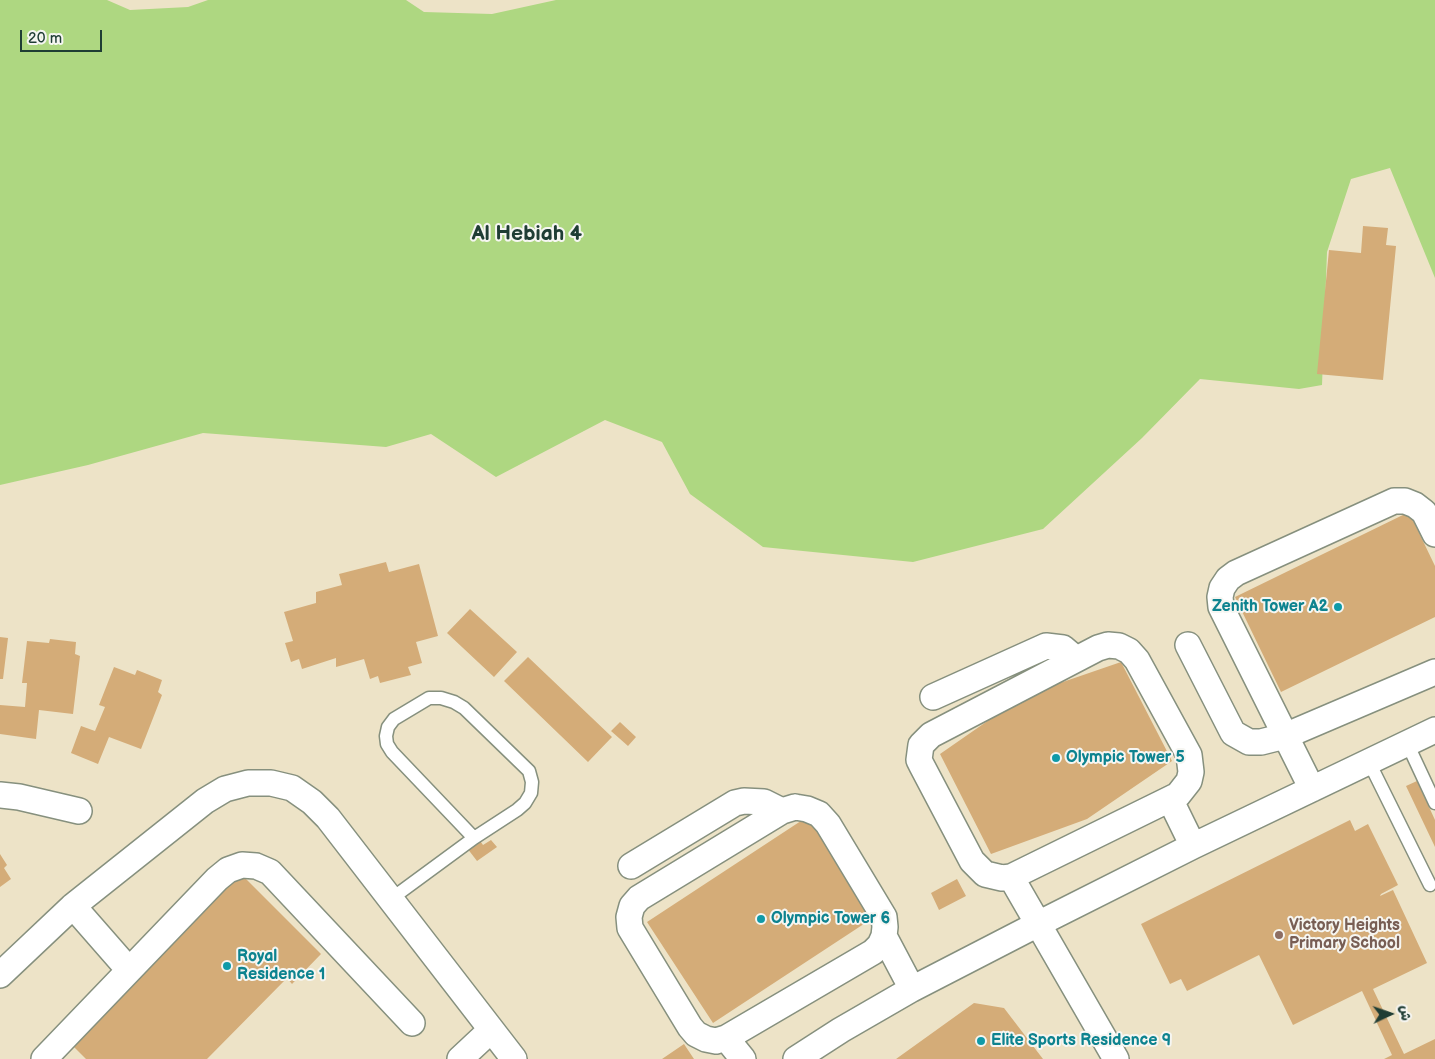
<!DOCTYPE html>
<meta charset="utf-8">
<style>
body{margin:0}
#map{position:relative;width:1435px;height:1059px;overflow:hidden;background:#ede3c7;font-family:"Balsamiq Sans","Playpen Sans Arabic",sans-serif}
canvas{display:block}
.north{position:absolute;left:1365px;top:989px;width:50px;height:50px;-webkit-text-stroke:4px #f6f6f2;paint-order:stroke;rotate:87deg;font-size:14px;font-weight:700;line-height:20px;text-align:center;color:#1f3d34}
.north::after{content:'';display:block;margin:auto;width:18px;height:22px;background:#1f3d34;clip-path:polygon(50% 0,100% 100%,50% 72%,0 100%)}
.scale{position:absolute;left:20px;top:30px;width:82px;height:22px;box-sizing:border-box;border:2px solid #1f3d34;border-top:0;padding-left:6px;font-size:15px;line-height:18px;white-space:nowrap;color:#1f3d34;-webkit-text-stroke:4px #f6f6f2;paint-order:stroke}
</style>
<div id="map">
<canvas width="1435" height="1059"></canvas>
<div class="north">ش</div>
<div class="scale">20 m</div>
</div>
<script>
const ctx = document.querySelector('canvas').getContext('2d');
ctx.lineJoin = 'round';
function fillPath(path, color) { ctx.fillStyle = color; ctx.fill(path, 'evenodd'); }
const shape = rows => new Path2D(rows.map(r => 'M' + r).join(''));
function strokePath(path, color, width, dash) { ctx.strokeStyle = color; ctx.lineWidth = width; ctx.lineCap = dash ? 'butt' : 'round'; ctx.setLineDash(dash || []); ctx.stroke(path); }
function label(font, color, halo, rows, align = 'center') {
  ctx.font = font + ' "Balsamiq Sans",sans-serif'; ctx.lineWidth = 4; ctx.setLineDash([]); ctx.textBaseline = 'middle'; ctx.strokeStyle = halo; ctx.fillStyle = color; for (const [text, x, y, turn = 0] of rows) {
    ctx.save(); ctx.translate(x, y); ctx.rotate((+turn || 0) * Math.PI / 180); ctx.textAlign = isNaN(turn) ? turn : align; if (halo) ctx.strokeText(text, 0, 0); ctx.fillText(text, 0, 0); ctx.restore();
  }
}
const green = shape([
 [0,0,107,0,130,10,188,7,208,0,406,0,424,12,492,14,556,0,1435,0,1435,278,1390,168,1351,179,1327,252,1322,385,1299,389,1200,379,1142,438,1043,529,913,562,763,547,690,494,662,442,605,420,496,477,431,434,386,447,203,433,88,465,0,485]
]);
const building = shape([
 [1363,226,1388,228,1386,245,1396,246,1383,380,1317,374,1329,250,1361,253],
 [1409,512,1435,566,1435,617,1281,692,1235,597],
 [386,562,389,572,419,564,438,636,416,642,422,663,408,667,411,675,380,683,378,676,370,679,364,659,336,667,336,658,302,669,299,659,291,662,285,643,293,641,284,612,316,603,316,592,342,585,339,574],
 [470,609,517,652,494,677,447,633],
 [0,637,8,638,3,679,0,679],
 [50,639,76,642,75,654,80,656,73,714,39,710,36,739,0,734,0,705,25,707,27,683,22,683,27,641,49,643],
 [528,657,612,737,588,762,504,681],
 [1121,662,1172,761,1087,819,991,854,940,754,1025,695],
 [114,667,135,675,137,670,162,680,158,692,162,695,141,749,109,737,98,764,71,753,81,726,95,731,105,707,99,705],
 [620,722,636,737,628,746,611,731],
 [1417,781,1435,820,1435,847,1406,786],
 [810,815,876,916,713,1023,647,922],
 [1350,820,1355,831,1368,824,1398,885,1381,894,1380,896,1393,890,1427,963,1373,989,1404,1054,1435,1039,1435,1059,1384,1059,1392,1055,1362,991,1293,1025,1259,955,1187,991,1181,979,1170,984,1141,924],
 [478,838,483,845,491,840,497,847,477,861,467,848],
 [0,854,7,865,4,868,11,879,0,887],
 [238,871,321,954,292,984,287,978,207,1059,86,1059,69,1042],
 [957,879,966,896,939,910,931,893],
 [974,1003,1004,1008,1043,1059,896,1059],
 [684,1044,694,1059,662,1059]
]);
const lane = shape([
 [1407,743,1435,803],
 [1369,762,1430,885],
 [391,899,474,838,517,810,525,803,531,793,532,782,529,771,464,708,454,702,441,698,429,698,394,719,388,727,386,736,387,744,392,752,474,838]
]);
const street = shape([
 [1108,645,1119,646,1129,651,1137,660,1189,755,1191,772,1189,781,1178,795,1011,877,1002,878,985,874,972,861,922,766,919,760,921,745,931,735,1098,648,1108,645],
 [1188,645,1233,733,1249,742,1261,742,1285,736,1435,672],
 [933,697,1046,646,1063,648,1076,659],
 [1312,789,1221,607,1220,597,1222,588,1228,579,1236,573,1394,501,1405,501,1415,505,1424,512,1435,534],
 [0,795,19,797,79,811],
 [1170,799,1193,846],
 [795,807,807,809,819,814,828,824,884,917,885,927,884,936,880,945,873,952,726,1038,716,1041,706,1039,696,1034,690,1027,630,928,629,917,632,906,639,898,782,811,795,807],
 [631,866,735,803,744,801,764,802,782,811],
 [1011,877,1116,1059],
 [73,906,129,970],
 [884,936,912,989],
 [0,975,73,906,205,801,225,789,248,783,271,783,292,788,312,802,328,818,514,1059],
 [726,1038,743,1059],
 [44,1059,217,879,228,870,242,865,256,866,270,872,412,1023],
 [460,1059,491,1030],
 [796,1059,841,1030,912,989,1038,924,1193,846,1435,730]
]);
const markers = [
 [1338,607,5,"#0f9aa8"],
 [1056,758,5,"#0f9aa8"],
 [761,919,5,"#0f9aa8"],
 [1279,935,5,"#8d6e63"],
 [227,966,5,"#0f9aa8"],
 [981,1041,5,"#0f9aa8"]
];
const cultureNames = [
 ["Zenith Tower A2",1328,607,"right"],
 ["Olympic Tower 5",1066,758],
 ["Olympic Tower 6",771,919],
 ["Royal",237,957],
 ["Residence 1",237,975],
 ["Elite Sports Residence 9",991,1041]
];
const educationNames = [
 ["Victory Heights",1289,926],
 ["Primary School",1289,944]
];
const districtNames = [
 ["Al Hebiah 4",527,235]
];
fillPath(green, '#aed781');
fillPath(building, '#d4ac78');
strokePath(lane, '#86907e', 15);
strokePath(street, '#86907e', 28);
strokePath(lane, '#fff', 12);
strokePath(street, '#fff', 25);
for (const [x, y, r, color] of markers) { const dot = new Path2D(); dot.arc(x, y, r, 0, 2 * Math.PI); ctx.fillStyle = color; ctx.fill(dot); strokePath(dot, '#f6f6f2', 2); }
label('bold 16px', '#0d838f', '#f6f6f2', cultureNames, 'left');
label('bold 16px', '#785e54', '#f6f6f2', educationNames, 'left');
label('bold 21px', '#1f3d34', '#f6f6f2', districtNames);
</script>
